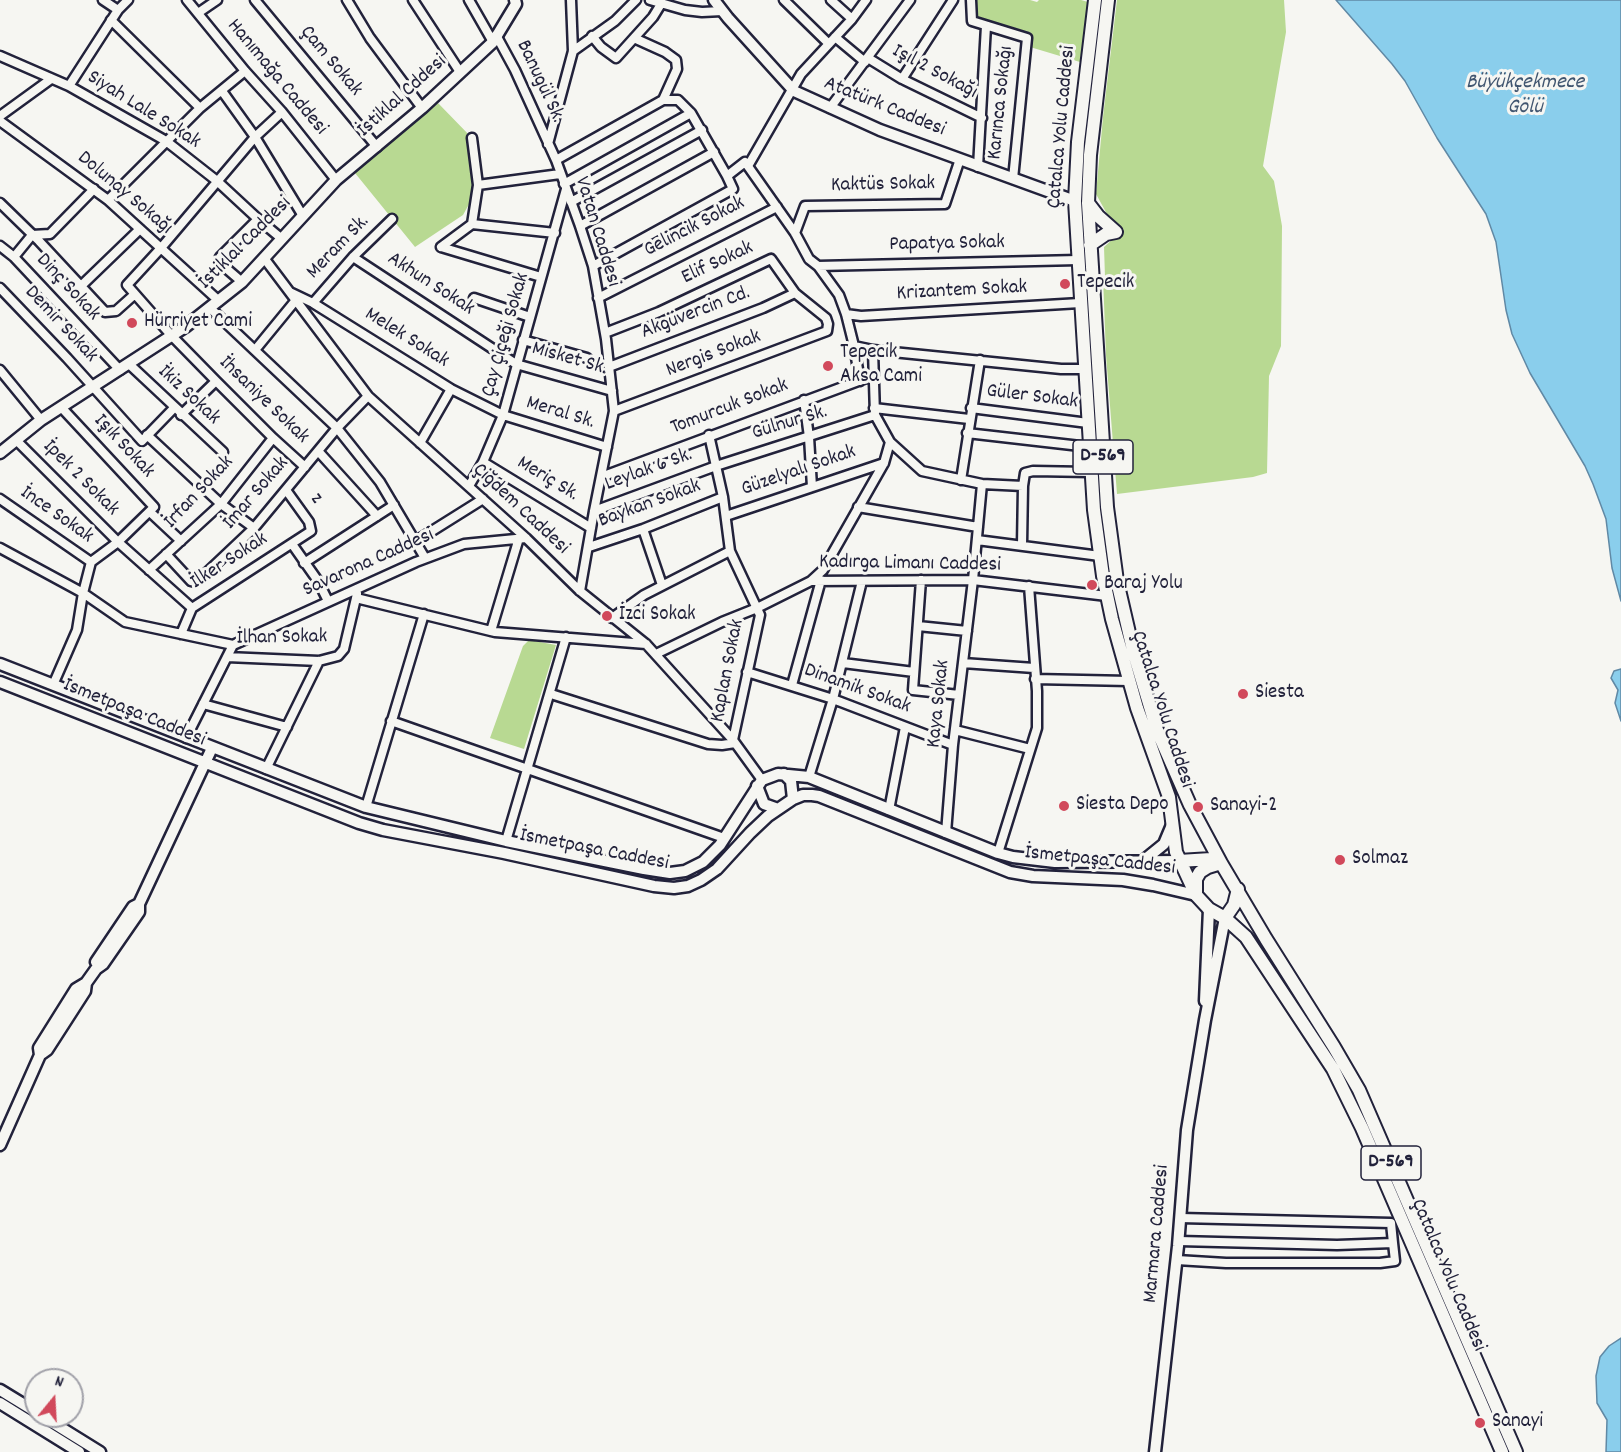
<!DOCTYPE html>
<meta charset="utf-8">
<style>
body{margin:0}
#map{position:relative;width:1621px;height:1452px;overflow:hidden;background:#f6f6f2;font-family:Dekko,sans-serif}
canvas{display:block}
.north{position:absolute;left:24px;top:1368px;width:60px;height:60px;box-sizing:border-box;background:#f6f6f2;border:2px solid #a1a1a9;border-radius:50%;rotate:18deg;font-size:16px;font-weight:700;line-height:24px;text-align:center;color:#22223b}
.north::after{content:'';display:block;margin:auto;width:21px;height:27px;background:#d1495b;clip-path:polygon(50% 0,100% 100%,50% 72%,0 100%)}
</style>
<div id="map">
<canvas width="1621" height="1452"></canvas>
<div class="north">N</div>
</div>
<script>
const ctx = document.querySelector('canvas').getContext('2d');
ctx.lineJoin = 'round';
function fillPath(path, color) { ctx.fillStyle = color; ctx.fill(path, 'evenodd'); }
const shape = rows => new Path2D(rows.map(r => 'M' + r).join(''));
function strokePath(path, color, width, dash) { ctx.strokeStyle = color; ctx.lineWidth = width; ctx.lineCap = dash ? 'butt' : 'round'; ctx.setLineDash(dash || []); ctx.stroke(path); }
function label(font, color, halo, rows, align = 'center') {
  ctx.font = font + ' Dekko,sans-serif'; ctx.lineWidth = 6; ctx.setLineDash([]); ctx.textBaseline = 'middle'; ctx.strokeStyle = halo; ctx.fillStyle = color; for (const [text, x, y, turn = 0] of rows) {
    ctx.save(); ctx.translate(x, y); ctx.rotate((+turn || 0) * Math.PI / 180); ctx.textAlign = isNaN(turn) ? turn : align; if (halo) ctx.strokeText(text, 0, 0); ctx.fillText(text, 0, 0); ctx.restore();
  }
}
const green = shape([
 [974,0,1030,0,1037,2,1039,0,1081,0,1088,2,1080,62,1030,47,1031,33,975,16],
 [1117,0,1284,0,1286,32,1263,166,1274,181,1282,226,1281,346,1269,376,1267,473,1253,477,1117,494,1106,355,1103,277,1105,277,1104,247,1114,238,1120,227,1107,214,1096,194,1103,117],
 [438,103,472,138,475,164,473,197,463,215,415,247,355,173],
 [529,640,556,645,524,749,490,738,523,646]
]);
const water = shape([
 [1336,0,1621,0,1621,601,1612,568,1606,519,1593,484,1585,466,1530,373,1512,334,1506,310,1496,242,1486,214,1437,138,1405,81,1392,64,1336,0],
 [1621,669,1621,721,1615,703,1618,690,1611,678,1614,671,1621,669],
 [1621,1338,1621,1452,1606,1452,1607,1420,1597,1403,1596,1376,1600,1357,1609,1346,1621,1338]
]);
const minor = shape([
 [103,0,118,10],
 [187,0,245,71,282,112,336,180],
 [255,0,377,147],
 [347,0,370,38,422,108],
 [413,0,460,72],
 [469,0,493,42],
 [650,0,685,10,702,12,722,11],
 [784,0,829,44],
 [831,0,852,19],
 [971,0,972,21,1027,38,1013,179],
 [198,13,217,0],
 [111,20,200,108],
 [496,35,515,70,556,160,580,226,593,266,606,339,614,411,594,511,580,591],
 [592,36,601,47,616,58,653,17,661,4],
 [835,37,865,62],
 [634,38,665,52,676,60,677,69,663,100],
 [573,51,615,21,636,0],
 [0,56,69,86,166,141,217,181,258,219,282,239],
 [868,58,902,79,982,118],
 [902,79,953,0],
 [69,86,118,10,128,0],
 [222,91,255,137,303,216],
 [830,108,910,0],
 [282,112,255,137,161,248,127,285,171,335,216,381,273,438,305,467],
 [0,116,51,79],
 [0,121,108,200,219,301],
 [472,138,478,185,472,224],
 [548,144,573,51,571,0],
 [556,160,663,100,678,100,691,113,727,176],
 [748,166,801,74,852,19,866,0],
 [978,167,986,26],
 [564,184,691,113],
 [478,185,560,174],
 [94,189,50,234,32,235,14,257,120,370],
 [108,200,200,108,245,71],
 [571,202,702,130],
 [0,203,39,241,105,312,116,311,135,294],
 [472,224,555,233],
 [580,226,714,152],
 [795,233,805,206,945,204,960,159],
 [0,246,14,257],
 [441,247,541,277],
 [441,247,472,224],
 [353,257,516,364,612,391],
 [264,258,368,396,526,538,580,591,646,644,733,740,762,780],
 [593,266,733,189,727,176,745,162,795,233,809,259,818,266,839,295,846,314,854,346,860,381],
 [818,266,1078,260],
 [242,282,220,263,220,257,258,219],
 [81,286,140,229],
 [0,288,67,358,142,441,174,408],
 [292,293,313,303,451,389,503,415,607,447],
 [474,298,530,317],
 [598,298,777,207],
 [313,303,353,257,392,219],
 [210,308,337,428,380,482,425,558],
 [846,314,861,316,1080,303],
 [605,333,659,312,771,259,795,293,826,318,828,324,827,331,614,411],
 [523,340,587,358],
 [854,346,873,350,1061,369,1084,369],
 [255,350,296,300],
 [873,350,875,415,890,442,922,471,982,484,1023,486,1025,473,1033,471,1090,472],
 [129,364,223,452],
 [609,367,763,308,795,293],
 [0,370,41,420],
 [804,400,809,437,812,487],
 [874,408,969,419],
 [971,408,1088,423],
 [181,415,216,381],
 [967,433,1089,447],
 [147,435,221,504,254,528],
 [709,435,723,497,730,551,760,615,733,740],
 [16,440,118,542,192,608],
 [420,443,451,389],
 [318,451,377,516],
 [483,462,591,528],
 [601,477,872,376],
 [961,480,980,360],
 [469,486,483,462,503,415,566,189],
 [0,499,91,562],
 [858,507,978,527],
 [594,511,716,466,875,415],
 [150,512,181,541],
 [726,516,884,463],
 [643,529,662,585],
 [977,540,1100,556],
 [416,541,483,499],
 [292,544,318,581,328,601],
 [1022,545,1023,486],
 [589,547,643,529,723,497],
 [0,548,83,593,125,622,233,645],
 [166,554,191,581,195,582,199,580,254,528,337,428,368,396],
 [304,563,394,505],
 [149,570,221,504,273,438],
 [921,580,913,690,959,695],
 [811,581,823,570,884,463,890,442],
 [356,598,495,632,646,644],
 [612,618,644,595,730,551],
 [918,626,967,631],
 [491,631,519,538],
 [181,634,192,608,311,531,309,522,286,490],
 [233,645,416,562,464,544,526,538],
 [656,654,722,622,757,608,811,581,973,580,1107,596],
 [227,657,319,661,338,656,344,649,357,594],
 [843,663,914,672],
 [963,663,1034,668],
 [747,672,833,699,953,745],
 [1035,679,1129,681],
 [53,685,77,630,83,593,91,562,118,542,154,507,61,407],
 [792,685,821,580],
 [551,694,708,744,722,745,735,743],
 [203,704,287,727],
 [391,721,724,838],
 [955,730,1030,749],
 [186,738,233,645],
 [266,769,319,661],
 [809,777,833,699,862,581],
 [366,807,424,614],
 [889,810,905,727],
 [946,833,953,745,973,580,982,484],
 [506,841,566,637],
 [998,853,1037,728,1037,691,1029,586],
 [1179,1241,1337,1245,1393,1243,1391,1223,1180,1218],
 [1177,1260,1226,1263,1380,1263,1395,1261,1393,1243]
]);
const major = shape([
 [714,0,728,18,794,91,880,130,1075,201],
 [0,453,41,420,185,327,242,282,336,180,422,108,493,42,516,4,515,0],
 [0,664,366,807,506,841,644,869,670,873,685,871,703,862,720,845,762,780,778,774,809,777,998,853,1013,857,1055,862,1179,861],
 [0,682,359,823,383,830,504,853,654,886,674,888,688,886,701,880,717,869,750,833,768,816,793,799,803,795,812,795,819,796,1010,872,1033,876,1123,880,1153,885,1196,895],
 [784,774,791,781,793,799],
 [757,786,764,804,778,809],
 [1143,861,1164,844,1172,825],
 [96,962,133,907,139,904],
 [1205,1001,1209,909],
 [40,1055,39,1048,76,989,86,983],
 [0,1145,40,1055,47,1050,85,991,86,983,96,969,103,964,139,912,139,904,212,748],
 [0,1390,36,1412],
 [0,1403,79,1452],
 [42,1416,100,1452],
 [1155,1452,1178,1246,1187,1130,1205,1020,1225,918]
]);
const highway = shape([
 [1095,0,1078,142,1075,201,1094,510,1103,576,1112,619,1137,708,1169,797,1176,852,1196,895,1209,909,1225,918,1246,937,1333,1069,1362,1128,1502,1452],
 [1108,0,1090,155,1088,203,1107,507,1117,581,1133,650,1157,730,1190,805,1221,863,1266,939,1334,1047,1359,1090,1516,1452],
 [1088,203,1098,216,1116,232],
 [1090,245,1106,234,1116,232],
 [1179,861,1211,859,1220,862],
 [1196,894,1196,879,1200,872,1208,867,1221,863],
 [1225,918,1234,905,1238,889]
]);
const markers = [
 [1065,284,6,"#d1495b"],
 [132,323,6,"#d1495b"],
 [828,366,6,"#d1495b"],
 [1092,585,6,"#d1495b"],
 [607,616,6,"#d1495b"],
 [1243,694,6,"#d1495b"],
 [1064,806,6,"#d1495b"],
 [1198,807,6,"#d1495b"],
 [1340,860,6,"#d1495b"],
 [1480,1423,6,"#d1495b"]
];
const shields = [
 [1103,457,60],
 [1391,1163,60]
];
const shieldNames = [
 ["D-569",1103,457],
 ["D-569",1391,1163]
];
const streetNames = [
 ["Çam Sokak",330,62,50],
 ["Işıl 2 Sokağı",934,73,28],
 ["Hanımağa Caddesi",276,78,50],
 ["Banugül Sk.",539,82,65],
 ["İstiklal Cddesi",403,97,-42],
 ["Karınca Sokağı",1002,103,-84],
 ["Atatürk Caddesi",884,108,22],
 ["Siyah Lale Sokak",143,111,32],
 ["Çatalca Yolu Caddesi",1063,127,-85],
 ["Kaktüs Sokak",883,186,-1],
 ["Dolunay Sokağı",124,194,40],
 ["Gelincik Sokak",695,228,-27],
 ["Vatan Caddesi",596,232,73],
 ["İstiklal Caddesi",246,244,-45],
 ["Papatya Sokak",947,245,-1],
 ["Meram Sk.",339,248,-46],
 ["Elif Sokak",718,264,-25],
 ["Akhun Sokak",430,285,33],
 ["Dinç Sokak",67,288,47],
 ["Krizantem Sokak",962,292,-3],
 ["Akgüvercin Cd.",696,314,-21],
 ["Demir Sokak",60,325,47],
 ["Çay Çiçeği Sokak",507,335,-74],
 ["Melek Sokak",406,339,32],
 ["Nergis Sokak",714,355,-21],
 ["Misket Sk.",569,360,16],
 ["İkiz Sokak",188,396,43],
 ["Güler Sokak",1032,398,7],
 ["İhsaniye Sokak",263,401,44],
 ["Tomurcuk Sokak",730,408,-21],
 ["Meral Sk.",560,414,17],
 ["Gülnur Sk.",790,424,-17],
 ["Işık Sokak",123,447,47],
 ["Leylak 6 Sk.",649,471,-20],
 ["Güzelyalı Sokak",799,472,-19],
 ["İpek 2 Sokak",80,479,45],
 ["Meriç Sk.",547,480,31],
 ["İrfan Sokak",200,493,-47],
 ["İmar Sokak",257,494,-49],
 ["z",315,499,56],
 ["Baykan Sokak",650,505,-20],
 ["Çiğdem Caddesi",520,510,43],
 ["İnce Sokak",56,516,35],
 ["İlker Sokak",230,562,-33],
 ["Savarona Caddesi",369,564,-24],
 ["Kadırga Limanı Caddesi",910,565,1],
 ["İlhan Sokak",282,639,-1],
 ["Kaplan Sokak",729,671,-79],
 ["Dinamik Sokak",857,690,20],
 ["Kaya Sokak",940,704,-84],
 ["Çatalca Yolu Caddesi",1161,710,72],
 ["İsmetpaşa Caddesi",134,714,22],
 ["İsmetpaşa Caddesi",594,851,11],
 ["İsmetpaşa Caddesi",1100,862,6],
 ["Marmara Caddesi",1158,1234,-85],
 ["Çatalca Yolu Caddesi",1447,1276,67]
];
const poiNames = [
 ["Tepecik",1077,284],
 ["Hürriyet Cami",144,323],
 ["Tepecik",840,354],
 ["Aksa Cami",840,378],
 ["Baraj Yolu",1104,585],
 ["İzci Sokak",619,616],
 ["Siesta",1255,694],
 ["Siesta Depo",1076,806],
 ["Sanayi-2",1210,807],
 ["Solmaz",1352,860],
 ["Sanayi",1492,1423]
];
const waterNames = [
 ["Büyükçekmece",1525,84],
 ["Gölü",1525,109]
];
fillPath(green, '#b8d992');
fillPath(water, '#8aceec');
strokePath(water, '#6089a5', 1.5);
strokePath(minor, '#22223b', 13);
strokePath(major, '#22223b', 15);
strokePath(highway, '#22223b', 16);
strokePath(minor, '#f6f6f2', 8);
strokePath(major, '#f6f6f2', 10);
strokePath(highway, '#f6f6f2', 12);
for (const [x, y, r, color] of markers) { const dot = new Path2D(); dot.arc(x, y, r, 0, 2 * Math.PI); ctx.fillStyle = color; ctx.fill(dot); strokePath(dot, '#f6f6f2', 2); }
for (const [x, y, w] of shields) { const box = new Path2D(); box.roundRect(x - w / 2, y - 17, w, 34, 4.5); ctx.fillStyle = '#f6f6f2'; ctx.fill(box); strokePath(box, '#22223b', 1.5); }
label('bold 20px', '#22223b', null, shieldNames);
label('21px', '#22223b', '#f6f6f2', streetNames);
label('21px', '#22223b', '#f6f6f2', poiNames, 'left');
label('italic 22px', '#415670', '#f6f6f2', waterNames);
</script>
